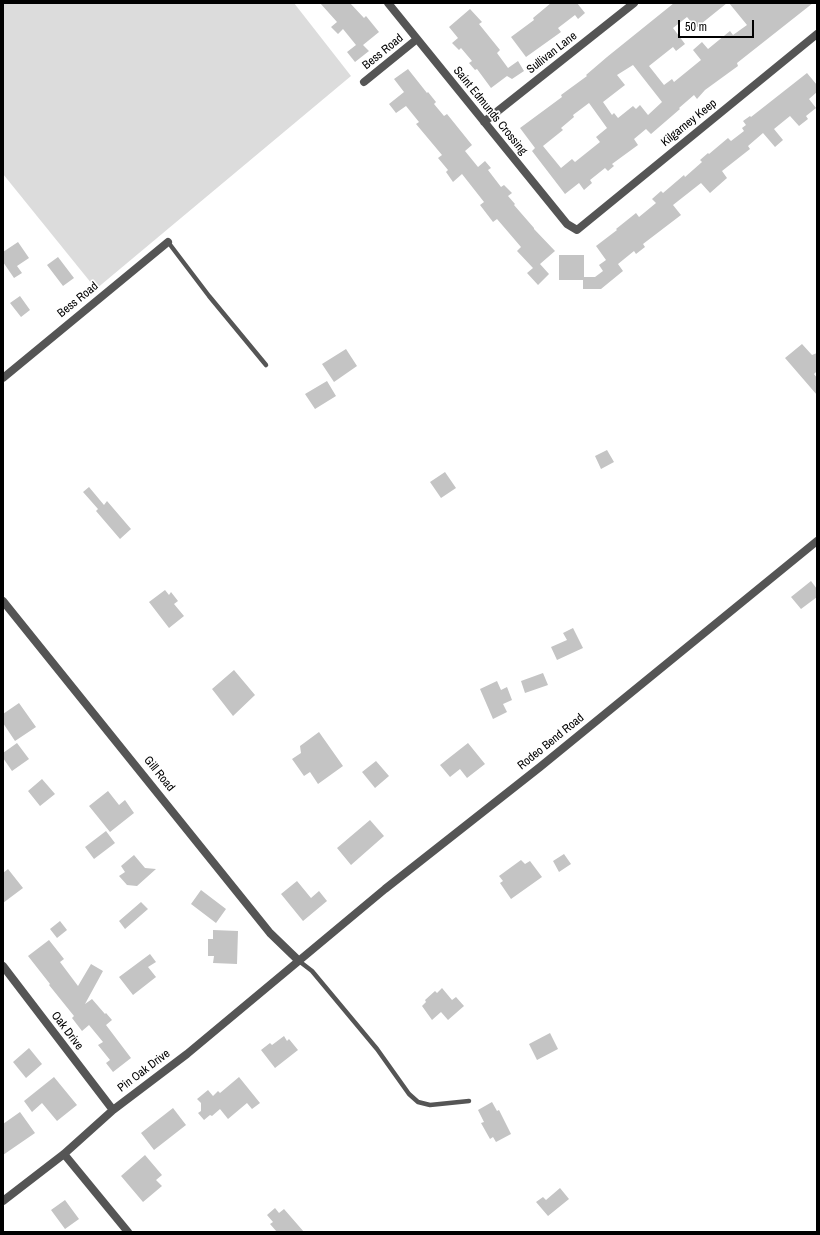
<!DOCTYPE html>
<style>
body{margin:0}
#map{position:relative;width:820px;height:1235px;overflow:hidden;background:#fff;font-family:"Archivo Narrow",sans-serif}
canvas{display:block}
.frame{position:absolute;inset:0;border:4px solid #000;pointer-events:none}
.scale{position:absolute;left:678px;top:20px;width:76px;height:18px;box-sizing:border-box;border:2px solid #000;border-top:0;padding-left:5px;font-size:12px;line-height:14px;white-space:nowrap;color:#000;-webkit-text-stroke:3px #fff;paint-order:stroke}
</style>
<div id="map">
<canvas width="820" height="1235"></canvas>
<div class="frame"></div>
<div class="scale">50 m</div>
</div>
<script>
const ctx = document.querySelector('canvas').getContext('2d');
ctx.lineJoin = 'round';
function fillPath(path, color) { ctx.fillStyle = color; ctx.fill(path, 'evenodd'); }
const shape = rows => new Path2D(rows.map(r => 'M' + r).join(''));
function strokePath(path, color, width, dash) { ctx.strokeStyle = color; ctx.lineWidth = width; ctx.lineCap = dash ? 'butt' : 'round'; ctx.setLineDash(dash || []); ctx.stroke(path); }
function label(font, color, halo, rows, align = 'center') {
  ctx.font = font + ' "Archivo Narrow",sans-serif'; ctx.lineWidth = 3.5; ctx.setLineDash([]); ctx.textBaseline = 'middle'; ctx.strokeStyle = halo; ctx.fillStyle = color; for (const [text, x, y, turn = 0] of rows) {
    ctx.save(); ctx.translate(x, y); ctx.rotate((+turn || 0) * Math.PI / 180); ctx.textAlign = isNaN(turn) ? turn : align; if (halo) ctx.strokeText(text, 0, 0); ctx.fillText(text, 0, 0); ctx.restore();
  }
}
const green = shape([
 [3,3,294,3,351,76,96,289,3,174]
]);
const building = shape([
 [320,3,350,3,364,18,366,16,379,32,363,45,369,51,355,62,347,52,356,45,343,29,338,34,331,27,337,22],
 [551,3,577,3,585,13,578,19,575,15,558,28,561,32,526,57,511,37,534,20,533,18],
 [674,3,727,3,696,28,687,17,673,28,685,44,676,51,673,47,649,66,664,85,672,79,674,82,701,60,693,50,702,42,708,49,730,31,733,35,747,25,729,3,813,3,737,63,738,66,705,90,697,99,694,95,679,108,680,109,651,134,646,129,634,139,638,145,612,164,614,166,608,171,605,168,590,180,592,183,584,190,579,183,565,194,532,151,535,148,520,128,562,97,561,95,587,76,586,75,607,57],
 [633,65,662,102,648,115,640,105,636,109,633,106,618,118,614,113,612,115,603,102,625,85,617,75],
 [589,103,607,128,596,137,600,142,575,162,572,159,561,168,543,146,563,130,561,128,574,117,573,115],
 [470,9,482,22,479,24,500,50,497,53,508,68,518,61,524,71,512,79,507,76,491,88,477,69,475,70,469,63,472,61,461,48,459,50,452,43,458,38,449,27],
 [408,69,427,93,428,92,436,102,434,104,444,116,447,114,472,145,465,151,478,167,485,161,491,168,488,170,501,187,504,185,512,193,508,196,515,204,514,205,534,228,534,229,555,251,540,264,549,274,538,285,527,273,533,268,517,251,521,247,497,219,493,222,480,205,484,202,462,174,453,182,446,172,448,170,438,158,442,155,416,124,419,122,406,106,396,113,389,104,404,92,394,79],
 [807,73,817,85,817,92,809,99,816,108,806,116,808,119,799,126,790,116,774,129,783,140,775,147,763,133,748,146,750,149,722,171,727,178,710,193,701,183,673,205,681,215,643,244,645,247,636,254,634,251,618,264,623,271,601,289,583,289,583,280,559,280,559,255,584,255,584,277,595,277,603,271,599,265,606,260,596,246,617,230,616,229,636,213,639,217,656,203,652,199,661,191,663,193,684,175,685,177,702,162,700,160,708,153,709,154,728,138,731,141,744,131,742,128,746,125,743,121,750,116,751,117],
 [18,242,29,258,17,266,22,273,14,278,3,262,3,252],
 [58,257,74,278,63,286,47,265],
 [20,296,30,310,21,317,10,303],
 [802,344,812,355,817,353,817,371,814,374,817,378,817,395,785,358],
 [346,349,357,366,334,382,322,364],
 [327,381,336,396,315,409,305,394],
 [607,450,614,462,601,469,595,456],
 [445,472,456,488,441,498,430,482],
 [89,487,104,505,107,501,131,529,120,539,96,511,98,509,83,492],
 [811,581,817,589,817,597,801,609,791,597],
 [165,590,169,595,171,592,178,601,174,604,184,616,169,628,149,602],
 [573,628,583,648,557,660,551,647,567,640,563,633],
 [234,670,255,695,233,716,212,689],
 [543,673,548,685,525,693,521,681],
 [497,681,501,690,507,687,512,700,503,704,507,712,493,719,480,689],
 [19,703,36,727,15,741,3,723,3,714],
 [319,732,343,766,318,784,310,772,304,776,292,759,301,753,300,746],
 [17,743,29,759,12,771,3,758,3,753],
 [468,743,485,764,467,778,460,769,450,777,440,765],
 [376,761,389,776,375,788,362,772],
 [42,779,55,794,40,806,28,791],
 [108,791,119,805,125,800,134,813,110,832,89,806],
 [370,820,384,836,351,865,337,848],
 [106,831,115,843,94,859,85,847],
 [564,854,571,864,559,872,553,861],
 [134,855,145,868,156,869,137,886,127,885,119,876,125,872,121,866],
 [521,860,525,864,530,861,542,877,511,899,500,883,503,881,499,876],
 [8,869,23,888,3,903,3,873],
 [297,881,311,898,319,891,327,901,303,921,281,894],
 [201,890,226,909,216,923,191,904],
 [141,902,148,909,125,929,119,921],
 [60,921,67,930,57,938,50,929],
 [213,930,238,931,237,964,213,963,214,956,208,956,208,939,213,939],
 [49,940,64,959,60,962,78,986,91,964,103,971,85,1004,92,999,105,1014,106,1013,112,1020,106,1025,131,1058,113,1072,106,1063,110,1060,98,1045,103,1042,89,1025,82,1031,72,1018,74,1016,49,985,50,984,28,956],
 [150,954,156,962,148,967,156,977,133,995,119,977],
 [442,988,452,1000,456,997,464,1006,448,1020,441,1012,432,1020,422,1006,426,1002,425,1000,435,991,437,993],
 [550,1033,558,1049,537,1060,529,1044],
 [284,1036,287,1041,289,1039,298,1050,275,1068,261,1050,270,1043,272,1045],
 [29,1048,42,1064,26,1078,13,1062],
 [54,1077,77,1105,57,1121,42,1103,32,1112,24,1101],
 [239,1077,260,1103,252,1109,247,1103,228,1119,220,1109,212,1116,210,1115,204,1120,198,1113,201,1111,201,1103,197,1099,208,1090,213,1096,218,1091,220,1093],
 [492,1102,497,1111,499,1110,511,1134,496,1142,493,1137,490,1139,481,1123,484,1122,478,1110],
 [173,1108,186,1125,154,1150,141,1133],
 [20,1112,35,1133,3,1155,3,1124],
 [145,1155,162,1175,156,1180,162,1186,143,1202,121,1176],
 [560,1188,569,1199,548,1216,536,1202,543,1197,546,1200],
 [65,1200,79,1219,65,1229,51,1210],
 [275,1208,279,1213,284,1209,304,1232,277,1232,270,1224,273,1222,267,1215]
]);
const service = shape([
 [168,242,209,296,266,365],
 [299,961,312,971,377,1049,409,1094,418,1102,430,1105,469,1101]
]);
const minor = shape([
 [388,3,567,224,577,230,817,34],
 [364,82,417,39],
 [484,122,634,3],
 [3,378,168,242],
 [3,601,270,933,299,961],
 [3,966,113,1110],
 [64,1154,128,1232],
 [3,1201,64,1154,113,1110,187,1054,385,889,540,767,817,541]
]);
const streetNames = [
 ["Bess Road",383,52,-39],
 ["Sullivan Lane",552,53,-38],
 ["Saint Edmunds Crossing",490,111,51],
 ["Kilgarney Keep",689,123,-39],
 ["Bess Road",78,300,-39],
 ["Rodeo Bend Road",551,742,-39],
 ["Gill Road",159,774,51],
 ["Oak Drive",67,1031,53],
 ["Pin Oak Drive",144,1071,-37]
];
fillPath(green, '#dcdcdc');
fillPath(building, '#c4c4c4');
strokePath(service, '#555', 4.5);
strokePath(minor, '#555', 8);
label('12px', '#000', '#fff', streetNames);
</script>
